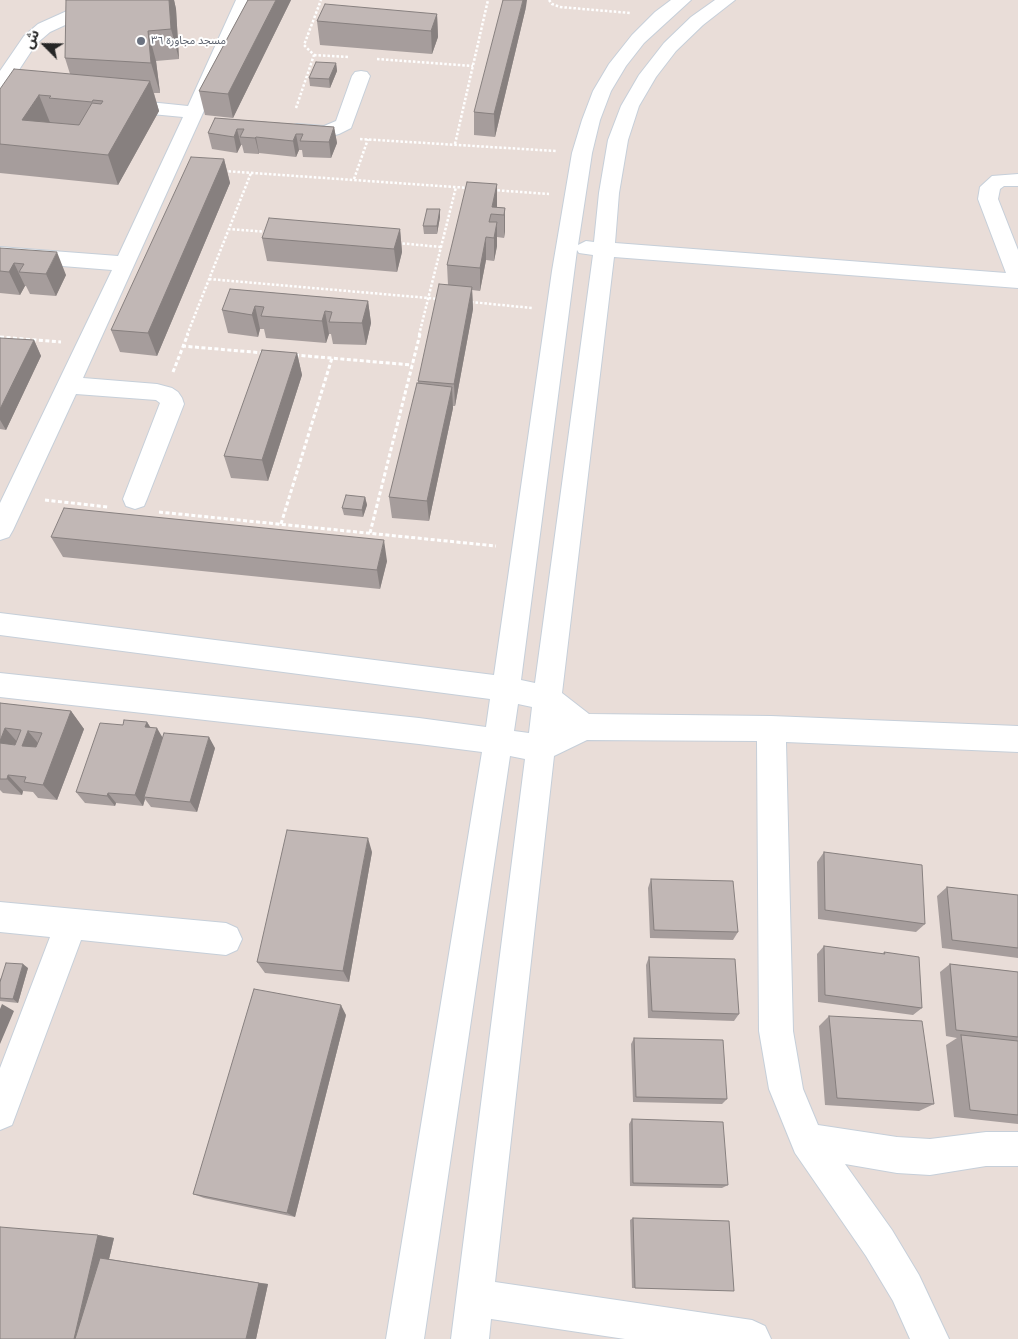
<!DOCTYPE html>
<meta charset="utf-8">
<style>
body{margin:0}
#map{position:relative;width:1018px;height:1339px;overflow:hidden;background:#e9ddd8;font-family:"Golos Text","Noto Sans Arabic",sans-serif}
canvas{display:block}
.north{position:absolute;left:20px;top:20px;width:50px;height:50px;-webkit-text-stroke:4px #fff;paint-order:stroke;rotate:293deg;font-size:14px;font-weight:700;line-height:20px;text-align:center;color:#262626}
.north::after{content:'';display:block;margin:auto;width:18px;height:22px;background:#262626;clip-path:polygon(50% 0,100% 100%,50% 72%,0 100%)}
</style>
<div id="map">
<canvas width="1018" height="1339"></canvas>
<div class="north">ش</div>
</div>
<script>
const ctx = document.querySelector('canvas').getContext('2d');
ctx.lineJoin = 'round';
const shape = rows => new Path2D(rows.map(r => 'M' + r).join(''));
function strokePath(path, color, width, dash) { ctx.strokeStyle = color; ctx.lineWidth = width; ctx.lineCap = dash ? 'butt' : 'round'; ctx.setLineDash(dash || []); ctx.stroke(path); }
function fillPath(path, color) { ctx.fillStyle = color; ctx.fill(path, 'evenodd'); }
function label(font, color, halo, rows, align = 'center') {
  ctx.font = font + ' "Golos Text","Noto Sans Arabic",sans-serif'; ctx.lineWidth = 4; ctx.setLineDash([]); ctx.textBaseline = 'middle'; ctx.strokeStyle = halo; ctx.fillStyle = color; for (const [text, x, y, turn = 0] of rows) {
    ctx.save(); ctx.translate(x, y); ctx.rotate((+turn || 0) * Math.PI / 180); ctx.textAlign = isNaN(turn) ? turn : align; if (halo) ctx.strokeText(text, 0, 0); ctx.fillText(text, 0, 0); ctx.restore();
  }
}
const pathFar1 = shape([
 [549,0,552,4,560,7,630,13],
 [314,55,349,57],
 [377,59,473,66],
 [296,108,314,55,304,45,321,0],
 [360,139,556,151],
 [455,144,488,0],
 [224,171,469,188],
 [354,179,368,139],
 [493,190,549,194],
 [228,229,268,232],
 [398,243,441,247],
 [209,279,440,299],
 [471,302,532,308],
 [187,335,251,173],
 [419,335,456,187]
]);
const path = shape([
 [0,337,61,342],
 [182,346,264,353],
 [295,355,412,365],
 [173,372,188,334],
 [45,500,108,507],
 [159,512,496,546],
 [281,524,332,358],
 [370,533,420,334]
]);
const minor = shape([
 [107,0,140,0,137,4,89,14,50,32,36,44,7,88,0,90,0,71,24,36,38,24,78,6,107,0],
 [236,0,254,0,83,378,157,384,172,388,178,392,182,398,184,404,147,499,144,506,135,509,126,506,123,499,160,403,156,400,76,394,13,530,9,537,0,540,0,503,112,270,0,261,0,247,118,256,183,117,120,111,113,109,111,105,113,101,120,99,188,106,236,0],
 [671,0,691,0,644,43,626,66,611,91,600,120,592,153,578,245,586,241,594,242,599,193,608,140,621,106,639,75,664,43,691,17,715,0,735,0,703,25,676,51,656,77,639,106,628,140,619,193,615,243,1006,273,978,199,980,187,992,176,1018,174,1018,186,1004,186,1000,189,998,199,1018,250,1018,288,614,257,562,693,589,714,771,716,1018,726,1018,752,786,742,793,1031,803,1089,818,1125,897,1137,930,1139,986,1132,1018,1132,1018,1166,986,1166,930,1175,897,1173,845,1164,892,1230,919,1275,949,1339,910,1339,893,1301,866,1256,795,1153,769,1089,759,1031,757,741,587,740,554,756,495,1282,752,1320,765,1326,771,1339,625,1339,491,1319,489,1339,451,1339,525,759,510,756,424,1339,386,1339,482,752,419,744,0,697,0,673,419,718,486,727,490,699,0,635,0,613,494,675,552,271,572,153,582,120,593,91,609,64,632,35,655,12,671,0],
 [577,250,579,253,593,255,535,683,521,680,577,250],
 [518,704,532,707,529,733,514,731,518,704],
 [361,71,367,72,370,76,351,128,339,134,324,138,290,134,287,130,290,126,297,124,324,126,336,121,352,76,355,72,361,71],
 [0,902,226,923,237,928,242,939,237,950,226,955,81,940,12,1125,0,1130,0,1068,50,937,0,932,0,902]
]);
const wall = shape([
 [68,0,174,0,176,9,179,59,156,61,160,93,154,93,159,111,118,185,0,173,0,89,70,74,65,58],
 [248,0,291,0,233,118,205,115,199,91],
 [526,7,495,137,474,135,474,112],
 [437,14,438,37,432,54,320,45,317,21],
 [336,63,337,71,330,88,310,86,309,78],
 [215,118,334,127,337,143,331,158,303,157,302,150,299,150,296,157,259,153,259,154,244,153,242,145,241,145,237,153,212,149,208,133],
 [224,159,230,183,157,356,120,352,111,330],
 [497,184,497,207,505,208,505,231,504,238,497,237,497,246,494,261,486,260,480,291,472,290,473,309,455,406,453,406,453,408,429,521,392,518,389,497,418,383,418,381,448,285,447,265],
 [440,209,440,217,437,234,424,234,423,226],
 [400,229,402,252,397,272,267,261,262,238],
 [0,248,66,275,56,296,30,294,26,286,25,286,20,295,0,293],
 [230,289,368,301,371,323,366,345,333,344,331,334,329,334,326,343,266,338,264,329,260,329,258,337,228,333,222,310],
 [0,339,34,340,41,356,6,430,0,429],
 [297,353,302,375,268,481,231,478,224,456],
 [365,497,367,505,363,517,344,515,342,508],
 [51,537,387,561,380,589,63,557],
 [0,703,71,711,84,729,57,800,38,798,33,792,23,791,22,795,3,793,0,790],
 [147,722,151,728,163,738,215,748,197,812,151,807,145,799,143,806,116,803,115,806,85,803,76,792,123,725],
 [372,852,349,982,265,973,257,962],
 [824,852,925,924,916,932,818,919,817,862],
 [651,879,738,932,733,940,650,938,648,888],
 [947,887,1018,895,1018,958,942,948,937,896],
 [824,946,883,954,884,952,922,1008,913,1015,818,1002,817,954],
 [649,957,739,1014,734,1021,648,1018,646,965],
 [950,964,1018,972,1018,1124,954,1117,946,1045,957,1038,946,1036,940,972],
 [28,968,18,1003,0,1001,0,978,1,979],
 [346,1015,295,1217,204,1198,193,1194],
 [829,1016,934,1104,919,1111,825,1105,819,1026],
 [634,1038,727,1099,722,1104,633,1102,631,1044],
 [632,1119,728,1185,722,1188,630,1186,629,1124],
 [633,1218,734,1291,632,1288,630,1220],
 [98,1235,114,1238,109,1259,268,1284,256,1339,0,1339]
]);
const shadedWall = shape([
 [169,0,174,0,176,9,179,59,171,29],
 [276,0,291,0,233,118,228,94],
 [523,0,527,0,526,7,495,137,494,114],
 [437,14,438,37,432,54,431,31],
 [148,31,156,61,160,93,151,63],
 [336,63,337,71,330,88,329,79],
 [150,81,159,111,118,185,108,155],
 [39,95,51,125,22,120],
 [334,127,337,143,331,158,329,142],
 [237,129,241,145,237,153,234,137],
 [296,134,299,150,296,157,293,141],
 [256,137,259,153,259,154,255,138],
 [224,159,230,183,157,356,148,333],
 [497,184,497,207,492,207],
 [505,208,505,231,504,238,504,215],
 [440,209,440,217,437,234,437,226],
 [497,222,497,246,494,261,494,238],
 [400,229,402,252,397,272,394,249],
 [486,237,486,260,480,291,480,268],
 [57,252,66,275,56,296,46,274],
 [14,263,25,286,20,295,9,272],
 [472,287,473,309,455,406,454,384],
 [368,301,371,323,366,345,362,323],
 [255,306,260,329,258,337,252,315],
 [325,311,329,334,326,343,322,321],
 [34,340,41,356,6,430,0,420,0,409],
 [297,353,302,375,268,481,262,460],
 [452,387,453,408,429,521,427,501],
 [365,497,367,505,363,517,362,510],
 [384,540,387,561,380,589,377,570],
 [71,711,84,729,57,800,43,785],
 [147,722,154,734,145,727],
 [5,728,20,745,0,744,0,741],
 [157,728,164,740,144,797,145,799,143,806,135,795],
 [28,731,42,748,22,746],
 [209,737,215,748,197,812,190,802],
 [8,775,23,791,22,795,7,779],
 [108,793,116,803,115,806,107,796],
 [368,838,372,852,349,982,343,971],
 [23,964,28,968,18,1003,13,999],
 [2,1004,14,1011,0,1044,0,1009],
 [341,1005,346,1015,295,1217,287,1213],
 [98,1235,114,1238,90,1339,74,1339],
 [259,1283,268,1284,256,1339,246,1339]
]);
const building = shape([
 [66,0,169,0,171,29,148,31,151,63,65,58,66,0],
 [248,0,276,0,228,94,199,91,248,0],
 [503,0,523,0,494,114,474,112,503,0],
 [325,4,437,14,431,31,317,21,325,4],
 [316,62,336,63,329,79,309,78,316,62],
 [14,69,150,81,108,155,0,144,0,89,14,69],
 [39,95,51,96,49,98,92,102,93,100,103,101,101,104,92,103,79,125,22,120,39,95],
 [215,118,334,127,329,142,300,141,303,134,296,134,293,141,256,137,255,138,240,137,244,129,237,129,234,137,208,133,215,118],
 [191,157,224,159,148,333,111,330,191,157],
 [467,182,497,184,492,207,505,208,504,215,491,214,489,222,497,222,494,238,486,237,480,268,447,265,467,182],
 [427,209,440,209,437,226,423,226,427,209],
 [269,218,400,229,394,249,262,238,269,218],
 [0,248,57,252,46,274,19,272,24,264,14,263,9,272,0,271,0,248],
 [439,284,472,287,454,384,418,381,439,284],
 [230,289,368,301,362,323,329,322,332,312,325,311,322,321,261,316,264,307,255,306,252,315,222,310,230,289],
 [0,338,34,340,0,409,0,338],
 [262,350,297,353,262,460,224,456,262,350],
 [417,383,452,387,427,501,389,497,417,383],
 [346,495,365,497,362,510,342,508,346,495],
 [64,508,384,540,377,570,51,537,64,508],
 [0,703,71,711,43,785,24,782,26,777,8,775,7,779,0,779,0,743,15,745,21,730,5,728,0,741,0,703],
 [28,731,42,733,36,747,22,746,28,731],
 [124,720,147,722,145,727,157,728,135,795,108,793,107,796,76,792,100,723,123,725,124,720],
 [164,733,209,737,190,802,144,797,164,733],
 [287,830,368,838,343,971,257,962,287,830],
 [824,852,922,865,925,924,825,910,824,852],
 [651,879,733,881,738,932,654,930,651,879],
 [947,887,1018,895,1018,948,952,940,947,887],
 [824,946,885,954,884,952,919,957,922,1008,825,995,824,946],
 [649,957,735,959,739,1014,652,1011,649,957],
 [6,963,23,964,13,999,0,998,0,982,6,963],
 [950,964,1018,972,1018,1037,956,1030,950,964],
 [254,989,341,1005,287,1213,193,1194,254,989],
 [829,1016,922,1021,934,1104,837,1098,829,1016],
 [961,1035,1018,1041,1018,1115,970,1110,961,1035],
 [634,1038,723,1040,727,1099,636,1097,634,1038],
 [632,1119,723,1122,728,1185,633,1183,632,1119],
 [633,1218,729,1221,734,1291,635,1288,633,1218],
 [0,1227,98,1235,74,1339,0,1339,0,1227],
 [100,1258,259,1283,246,1339,75,1339,100,1258]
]);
const markers = [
 [141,41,5,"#6b7280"]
];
const farWorshipnames = [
 ["مسجد مجاورة ٣٦",151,41]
];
strokePath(minor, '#c6cfd9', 2);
strokePath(pathFar1, '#fff', 2.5, [2.5, 2]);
strokePath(path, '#fff', 3, [4, 2.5]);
fillPath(minor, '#fff');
fillPath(wall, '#a69d9c');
fillPath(shadedWall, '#87807f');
fillPath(building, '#c1b7b5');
strokePath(building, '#87807f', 1);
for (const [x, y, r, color] of markers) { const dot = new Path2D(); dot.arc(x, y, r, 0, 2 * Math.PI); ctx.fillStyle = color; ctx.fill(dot); strokePath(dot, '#fff', 2); }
label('11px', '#5b616d', '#fff', farWorshipnames, 'left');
</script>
